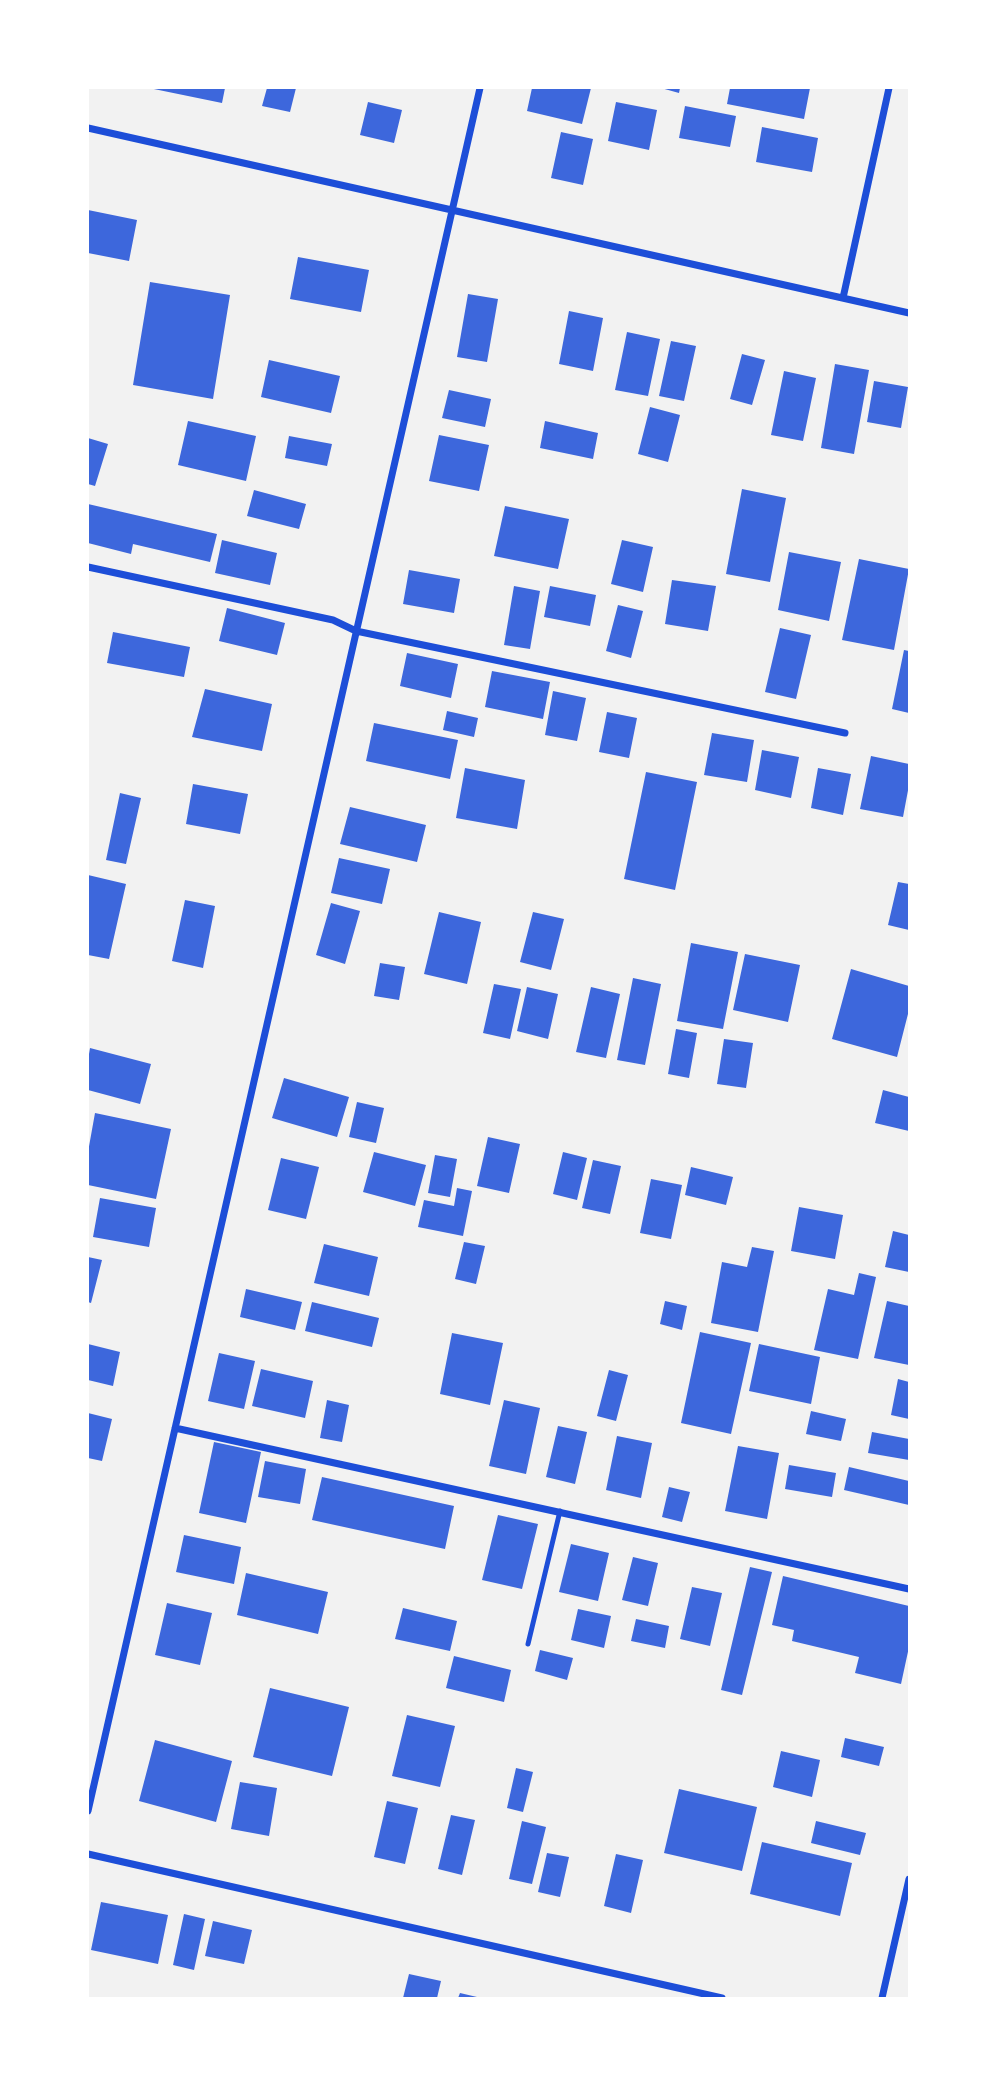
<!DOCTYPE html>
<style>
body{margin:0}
#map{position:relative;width:997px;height:2086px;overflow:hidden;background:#f2f2f2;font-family:Overpass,sans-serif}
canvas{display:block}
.frame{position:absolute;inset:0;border:89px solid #fff;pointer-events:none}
</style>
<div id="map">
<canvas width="997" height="2086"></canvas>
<div class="frame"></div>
</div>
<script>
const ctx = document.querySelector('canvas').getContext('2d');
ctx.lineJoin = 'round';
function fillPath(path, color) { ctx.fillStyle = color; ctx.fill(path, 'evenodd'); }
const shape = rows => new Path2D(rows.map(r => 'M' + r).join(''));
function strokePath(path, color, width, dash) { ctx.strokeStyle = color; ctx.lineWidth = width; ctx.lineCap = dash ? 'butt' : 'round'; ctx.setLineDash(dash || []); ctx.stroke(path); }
const building = shape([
 [149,88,225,88,222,103],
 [267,88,296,88,290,112,262,106],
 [532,88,591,88,582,124,527,111],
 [661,88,680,88,679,93],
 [730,88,810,88,804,119,727,104],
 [368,102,402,110,394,143,360,135],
 [616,102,657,110,649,150,608,141],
 [685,106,736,116,730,147,679,138],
 [762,127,818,138,812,172,756,162],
 [561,132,593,139,583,185,551,178],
 [88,210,137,220,129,261,88,253],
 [298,257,369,270,361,312,290,299],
 [150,282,230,295,213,399,133,385],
 [468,294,498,299,487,362,457,357],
 [569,311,603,318,593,371,559,364],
 [627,332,660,339,648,396,615,390],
 [671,341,696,346,684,401,659,396],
 [742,354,765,360,752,405,730,399],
 [269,360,340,376,331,413,261,397],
 [835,364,869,370,854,454,821,448],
 [784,371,816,378,803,441,771,435],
 [874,381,908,387,901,428,867,422],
 [449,390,491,399,485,427,442,418],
 [650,407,680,415,668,462,638,454],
 [188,421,256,436,246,481,178,465],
 [545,421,598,433,593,459,540,448],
 [439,435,489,445,479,491,429,481],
 [289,436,332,444,327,466,285,458],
 [88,438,108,444,95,486,88,484],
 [742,489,786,498,770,582,726,574],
 [254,490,306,504,299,529,247,516],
 [88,504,217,534,210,562,133,544,131,554,88,543],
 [505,506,569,519,558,569,494,556],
 [222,540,277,553,270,585,215,573],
 [622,540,653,547,643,592,611,584],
 [789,552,841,562,829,621,778,610],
 [859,559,909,569,894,650,842,640],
 [409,570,460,579,454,613,403,604],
 [672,580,716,586,708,631,665,624],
 [514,586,540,591,530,649,504,645],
 [550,586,596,595,590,626,544,617],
 [618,605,643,611,631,658,606,651],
 [227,608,285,623,277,655,219,641],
 [780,628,811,635,796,699,765,692],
 [113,632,190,647,184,677,107,663],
 [904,650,909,651,909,713,892,709],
 [407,653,458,664,451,698,400,686],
 [492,671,550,682,543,719,485,707],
 [205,689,272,704,262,751,192,737],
 [553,691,586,698,577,741,545,735],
 [447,711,478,718,474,737,443,730],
 [607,712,637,718,629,758,599,752],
 [374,723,458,740,450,779,366,761],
 [712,733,754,740,747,782,704,775],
 [762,750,799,757,791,798,755,790],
 [871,756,909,764,909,785,903,817,860,809],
 [465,768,525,780,517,829,456,818],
 [818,768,851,774,843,815,811,808],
 [646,772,697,782,675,890,624,879],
 [193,784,248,794,240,834,186,824],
 [120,793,141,798,126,864,106,860],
 [350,807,426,825,417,862,340,844],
 [339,858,390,869,382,904,331,893],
 [88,875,126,884,109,959,88,955],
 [898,882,909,884,909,930,888,925],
 [185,900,215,906,203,968,172,961],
 [331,903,360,911,345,964,316,955],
 [439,912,481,922,467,984,424,974],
 [533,912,564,919,551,970,520,962],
 [691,943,738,952,723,1029,677,1021],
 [745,954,800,965,788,1022,733,1010],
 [380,963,405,967,399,1000,374,996],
 [851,969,909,986,909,1010,897,1057,832,1039],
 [633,978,661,984,645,1065,617,1060],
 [494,984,521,989,510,1039,483,1033],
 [527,987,558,994,548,1039,517,1031],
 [591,987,620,994,606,1058,576,1052],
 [676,1029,697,1033,689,1078,668,1074],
 [724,1039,753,1043,746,1088,717,1084],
 [90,1048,151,1064,140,1104,88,1090,88,1060],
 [284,1078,349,1097,337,1137,272,1118],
 [883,1090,909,1097,909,1131,875,1123],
 [357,1102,384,1108,376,1143,349,1137],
 [95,1113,171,1129,156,1199,88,1185,88,1152],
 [488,1137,520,1144,509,1193,477,1186],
 [374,1152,426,1165,415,1206,363,1192],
 [563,1152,587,1158,577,1200,553,1194],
 [435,1155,457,1159,450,1197,428,1193],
 [281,1158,319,1167,306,1219,268,1210],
 [593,1160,621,1166,610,1214,582,1208],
 [691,1167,733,1177,726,1205,685,1195],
 [651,1179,682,1185,671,1239,640,1233],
 [457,1188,472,1191,463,1236,418,1227,424,1200,454,1206],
 [100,1198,156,1208,149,1247,93,1237],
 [799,1207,843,1215,835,1259,791,1251],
 [893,1231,909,1235,909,1272,885,1267],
 [464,1242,485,1246,476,1284,455,1279],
 [324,1244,378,1257,369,1296,314,1283],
 [752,1247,774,1251,758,1332,711,1323,722,1262,747,1267],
 [88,1257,102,1260,91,1303,88,1302],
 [859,1273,876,1277,858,1359,814,1350,828,1289,854,1295],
 [246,1289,302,1302,295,1330,240,1317],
 [665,1301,687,1306,682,1330,660,1324],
 [887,1301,909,1306,909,1365,874,1358],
 [312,1302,379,1318,372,1347,305,1331],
 [700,1332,751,1343,731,1434,681,1423],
 [452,1333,503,1343,490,1405,440,1394],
 [88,1344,120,1352,113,1386,88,1380],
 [759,1344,820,1357,811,1404,749,1391],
 [219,1353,255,1361,244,1409,208,1401],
 [261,1369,313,1381,305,1418,252,1406],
 [609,1370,628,1375,616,1421,597,1416],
 [898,1379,909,1382,909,1419,891,1415],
 [327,1400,349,1405,342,1442,320,1438],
 [504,1400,540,1408,526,1474,489,1466],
 [811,1411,846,1419,841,1441,806,1434],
 [88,1413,112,1419,102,1461,88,1458],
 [558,1426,587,1432,575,1484,546,1477],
 [872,1432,909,1439,909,1460,868,1453],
 [617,1436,652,1443,641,1498,606,1490],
 [214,1442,261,1452,246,1523,199,1513],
 [738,1446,779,1453,767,1519,725,1511],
 [265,1461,306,1469,300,1504,258,1497],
 [789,1465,836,1473,832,1497,785,1489],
 [849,1467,909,1481,909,1505,844,1490],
 [322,1477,454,1506,445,1549,312,1520],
 [669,1487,690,1492,682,1522,662,1517],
 [498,1515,538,1524,522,1589,482,1580],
 [184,1535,241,1547,234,1584,176,1572],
 [571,1544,609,1553,598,1601,559,1592],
 [633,1557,658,1563,648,1606,622,1600],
 [750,1567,772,1572,742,1695,721,1690],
 [246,1573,328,1592,318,1634,237,1615],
 [783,1576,909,1606,909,1647,901,1684,855,1673,859,1657,792,1641,794,1630,772,1625],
 [692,1587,722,1593,710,1646,680,1639],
 [167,1603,212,1613,200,1665,155,1655],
 [403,1608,457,1621,450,1651,395,1639],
 [578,1609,611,1616,604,1648,571,1640],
 [636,1619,669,1626,665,1648,631,1641],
 [540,1650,573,1658,567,1680,535,1671],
 [454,1656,511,1670,504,1702,446,1688],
 [270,1688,349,1707,332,1776,253,1757],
 [407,1715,455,1726,440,1787,392,1776],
 [845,1738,884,1747,879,1766,841,1757],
 [155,1740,232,1761,216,1822,139,1801],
 [781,1751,820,1760,812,1797,773,1787],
 [516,1768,533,1772,523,1812,507,1808],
 [240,1782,277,1788,269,1836,231,1829],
 [679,1789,757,1807,742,1871,664,1853],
 [387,1801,418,1808,405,1864,374,1857],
 [451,1815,475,1820,462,1875,438,1869],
 [522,1821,546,1827,532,1884,509,1879],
 [816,1821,866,1833,860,1855,811,1843],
 [762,1842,852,1863,840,1916,750,1894],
 [547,1853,569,1857,560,1897,538,1892],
 [616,1854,643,1860,631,1913,604,1906],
 [101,1902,168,1915,158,1964,91,1950],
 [184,1914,205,1919,194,1970,173,1965],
 [213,1921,252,1930,244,1964,205,1956],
 [409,1974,441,1981,437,1998,403,1998],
 [460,1993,477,1997,477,1998,458,1998]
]);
const service = shape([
 [528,1644,560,1511]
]);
const minor = shape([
 [88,128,909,313],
 [843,298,889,88],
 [88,567,333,620,356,631,845,733],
 [175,1428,909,1589],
 [88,1811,480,88],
 [88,1854,722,1998],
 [882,1998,909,1879]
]);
fillPath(building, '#3d67dc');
strokePath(service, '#1d4ed8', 5);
strokePath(minor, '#1d4ed8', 7);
</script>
